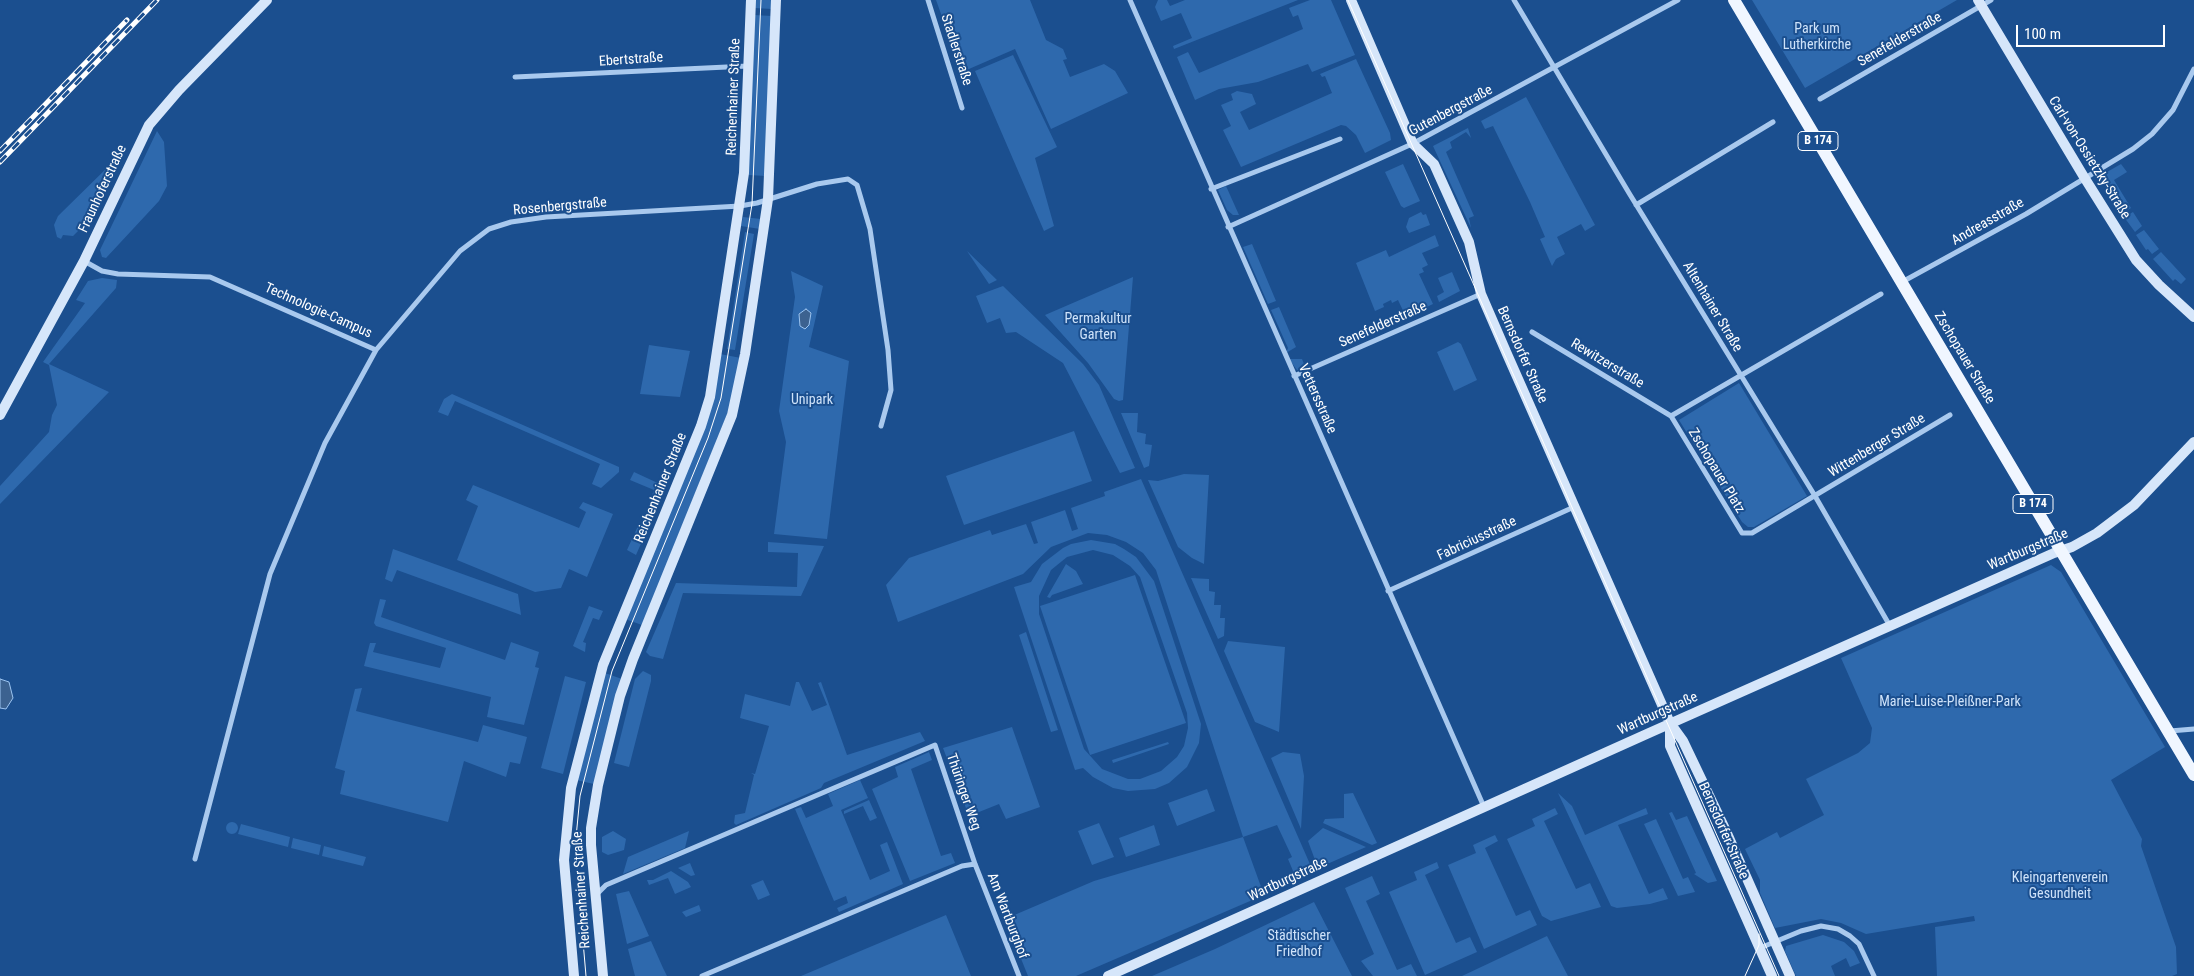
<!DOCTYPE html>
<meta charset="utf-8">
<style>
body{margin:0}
#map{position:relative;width:2194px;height:976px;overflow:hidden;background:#1b4f8f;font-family:"Roboto Condensed",sans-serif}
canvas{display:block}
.scale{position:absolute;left:2016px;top:25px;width:149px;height:22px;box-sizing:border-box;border:2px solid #fff;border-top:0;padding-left:6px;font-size:15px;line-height:18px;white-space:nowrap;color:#fff;-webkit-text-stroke:4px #1b4f8f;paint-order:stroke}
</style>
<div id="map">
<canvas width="2194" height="976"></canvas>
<div class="scale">100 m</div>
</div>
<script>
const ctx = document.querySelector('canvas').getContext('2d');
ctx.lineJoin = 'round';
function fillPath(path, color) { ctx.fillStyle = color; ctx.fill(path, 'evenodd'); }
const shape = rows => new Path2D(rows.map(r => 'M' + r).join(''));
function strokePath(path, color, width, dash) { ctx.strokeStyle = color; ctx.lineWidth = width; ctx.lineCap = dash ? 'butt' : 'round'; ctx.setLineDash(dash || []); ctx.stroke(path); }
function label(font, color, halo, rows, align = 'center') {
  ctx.font = font + ' "Roboto Condensed",sans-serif'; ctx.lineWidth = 4; ctx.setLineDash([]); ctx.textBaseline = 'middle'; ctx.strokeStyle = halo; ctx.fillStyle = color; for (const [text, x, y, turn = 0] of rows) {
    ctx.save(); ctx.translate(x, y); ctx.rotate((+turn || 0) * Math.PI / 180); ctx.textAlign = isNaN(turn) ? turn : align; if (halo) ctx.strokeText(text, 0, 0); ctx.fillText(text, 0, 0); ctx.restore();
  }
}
const green = shape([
 [754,0,773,0,772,9,754,8],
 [936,0,1030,0,1046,40,1063,49,1067,59,1063,60,1070,77,1104,64,1115,71,1128,93,1051,129,1015,49,962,72],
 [1158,0,1167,0,1170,6,1185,0,1298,0,1174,49,1173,46,1192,38,1181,13,1161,21,1155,7],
 [1310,0,1331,0,1355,55,1312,72,1308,64,1258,82,1219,89,1195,100,1177,57,1188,52,1199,73,1261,47,1303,29,1298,15,1293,17,1289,8],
 [1752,0,1957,0,1805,88],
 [754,15,772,16,766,176,748,175],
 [1013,55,1057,147,1035,158,1054,226,1044,231,975,71],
 [1356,59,1390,133,1391,140,1365,153,1356,135,1346,126,1341,125,1241,167,1223,130,1231,126,1221,105,1233,100,1231,94,1237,91,1252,94,1256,104,1240,112,1249,130,1332,93,1325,76,1322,77,1320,74],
 [1526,97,1595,225,1585,231,1581,224,1557,237,1565,254,1556,259,1552,266,1540,239,1545,237,1530,202,1493,126,1485,129,1481,121],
 [1468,128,1471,138,1466,132,1450,142,1452,148,1446,152,1474,216,1469,218,1471,228,1433,146],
 [157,131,164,142,167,186,159,201,106,258,102,257,100,250],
 [115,160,79,230,73,236,63,235,61,239,57,237,54,225,58,216],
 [1403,164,1420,201,1404,208,1401,206,1385,172],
 [2121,164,2127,172,2114,180,2131,208,2125,212,2121,205,2118,207,2100,176],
 [1226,186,1239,215,1233,215,1227,210,1218,190],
 [1421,212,1423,215,1426,214,1430,225,1409,233,1406,227,1409,218],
 [2133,212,2142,226,2135,232,2124,217],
 [743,217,761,219,760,229,741,226],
 [2144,230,2159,249,2152,254,2148,249,2146,250,2136,235],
 [745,232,754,234,735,350,727,349],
 [1435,235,1439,246,1422,253,1428,265,1422,268,1424,272,1419,274,1433,304,1406,317,1398,300,1392,303,1391,300,1383,304,1384,307,1375,311,1356,263,1386,250,1389,257],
 [1252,244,1276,301,1268,304,1243,247],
 [967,251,997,280,989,284],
 [2161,252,2186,279,2181,284,2175,279,2173,281,2153,259],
 [791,271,823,286,809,347,849,361,827,539,774,534,786,442,779,411,795,297],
 [1452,272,1460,291,1439,302,1437,296,1444,292,1438,278],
 [1133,277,1123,400,1119,401,1114,399,1088,363,1045,315],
 [102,278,117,280,116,288,49,364,109,392,0,504,0,486,49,432,52,415,57,405,49,365,43,362,85,303,76,300,88,281],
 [1003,286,1083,364,1099,385,1135,468,1120,473,1063,363,1016,332,1006,333,1000,318,987,323,976,296],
 [1279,307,1296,347,1286,353,1288,348,1271,310],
 [1458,342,1461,344,1477,380,1454,391,1437,352],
 [649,345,690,351,680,397,640,394],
 [720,354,741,358,730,407,642,625,625,619,658,540],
 [1289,359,1302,359,1306,369,1297,370],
 [1739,383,1807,496,1754,527,1748,527,1742,522,1679,420],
 [452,394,619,467,619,472,601,488,592,484,600,464,455,401,448,416,438,412,444,399],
 [1121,413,1138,413,1137,432,1146,434,1145,444,1152,445,1149,466,1144,468],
 [1074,431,1092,481,964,525,946,476],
 [634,472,662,485,664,489,657,506,649,503,654,490,630,480],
 [1184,474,1209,475,1204,564,1192,558,1178,547,1148,480,1158,481],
 [1141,479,1313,871,1296,878,1288,859,1292,857,1277,825,1243,837,1264,895,1076,976,1028,976,1005,919,1094,881,1243,837,1156,570,1143,553,1126,542,1107,535,1088,533,1051,547,1023,574,898,622,886,585,909,558,990,530,992,535,1026,524,1034,544,1038,543,1031,522,1065,510,1072,531,1078,529,1071,508,1105,496,1104,492],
 [473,485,579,528,586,512,579,508,583,502,613,514,587,577,569,569,561,588,535,592,457,560,478,506,466,500],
 [638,526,647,530,636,555,627,550],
 [1091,540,1115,544,1124,549,1136,557,1154,581,1201,724,1199,743,1187,767,1169,783,1155,789,1128,791,1113,788,1093,777,1083,768,1075,770,1014,587,1031,582,1042,564,1063,548,1071,544],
 [1093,550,1113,555,1130,566,1140,577,1187,713,1188,728,1184,746,1177,757,1161,771,1140,779,1128,779,1102,769,1084,749,1039,614,1039,596,1051,570,1067,557],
 [768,542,824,546,801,596,683,593,663,659,650,656,646,652,676,583,797,587,798,553,768,552],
 [393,549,518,594,521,615,397,570,392,582,385,579],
 [1066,564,1076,571,1083,584,1052,595,1050,598,1047,597],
 [2051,565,2061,572,2165,747,2111,780,2142,839,2141,846,2176,947,2177,974,2172,976,1937,976,1935,927,1975,921,1974,916,1866,934,1841,923,1821,919,1775,928,1760,893,1760,880,1745,849,1777,832,1780,838,1824,815,1806,779,1858,753,1870,743,1872,728,1841,658],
 [1135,575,1186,723,1090,755,1040,606],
 [1191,578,1209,579,1209,591,1215,592,1214,605,1221,605,1220,618,1225,618,1224,636,1218,639],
 [380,599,386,600,381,617,505,660,511,642,539,652,535,667,539,668,524,725,487,717,491,697,364,666,370,643,376,643,373,652,440,668,446,648,376,626,374,623],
 [589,606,603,611,599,620,593,618,583,642,586,643,585,652,573,646],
 [1026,632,1058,730,1051,732,1019,635],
 [1228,641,1285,647,1279,732,1255,722,1224,651],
 [643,671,651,675,651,681,629,767,614,763,635,679],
 [605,673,622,679,594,784,576,780],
 [565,676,586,682,563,774,541,768],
 [796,682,799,682,812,711,827,705,818,683,821,682,847,755,920,732,925,741,824,783,821,788,736,825,734,823,735,815,745,813,754,775,751,773,755,774,769,726,740,718,745,694,790,706],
 [362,688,356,711,478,742,483,725,527,737,520,764,510,762,506,777,464,761,448,822,340,794,345,771,335,768,355,689],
 [1012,727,1040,807,1006,819,999,804,969,816,943,748],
 [1168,742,1169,744,1113,763,1112,760],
 [929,752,932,760,911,769,941,856,951,853,955,863,910,881,872,789,898,777,895,767],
 [1283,752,1300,754,1304,776,1301,829,1271,758],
 [860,780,868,798,841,810,870,880,890,871,880,845,887,842,903,884,839,912,837,908,848,903,846,896,834,901,795,809,801,807,806,818,833,806,828,794],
 [1207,789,1215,811,1177,826,1168,803],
 [1353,793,1377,843,1372,845,1323,823,1325,819,1344,818,1344,794],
 [1558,793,1572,806,1585,835,1646,808,1648,814,1618,825,1649,894,1663,888,1668,899,1650,904,1617,908,1611,906],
 [869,800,877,818,870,821,863,806,844,814,844,811],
 [1555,808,1558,814,1544,821,1554,842,1576,889,1590,883,1601,907,1551,921,1542,916,1507,839,1535,826,1532,819],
 [1672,812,1676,820,1687,816,1717,881,1708,883,1694,874,1696,873,1669,813],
 [1656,819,1683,879,1688,877,1695,892,1678,896,1644,824],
 '226 828a6 6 0 1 1 12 0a6 6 0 1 1-12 0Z',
 [1099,823,1114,857,1092,865,1078,831],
 [241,824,290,837,288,847,238,834],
 [1154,825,1160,845,1126,857,1119,838],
 [1323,828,1366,847,1318,868,1308,841],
 [613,831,626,839,624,850,608,855,602,852,602,837],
 [689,831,685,848,623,874,628,857],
 [1495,835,1498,841,1485,848,1516,916,1530,910,1537,925,1484,949,1448,865,1476,853,1473,845],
 [293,838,321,845,319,855,291,848],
 [324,846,366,857,363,866,322,856],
 [1437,862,1439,868,1425,875,1456,943,1470,937,1477,952,1425,975,1389,892,1417,880,1414,872],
 [690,863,695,875,691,876,678,868],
 [671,871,688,882,691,887,675,894,668,878,649,885,647,880,653,880],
 [1372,876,1380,894,1366,901,1397,970,1411,964,1417,976,1373,976,1361,961,1374,954,1345,888],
 [763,880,770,895,758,900,751,885],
 [629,891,649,936,627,944,616,894],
 [1314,902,1352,976,1152,976,1215,949],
 [699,905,701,911,686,917,682,912],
 [946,915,971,976,800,976,801,976],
 [1823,935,1844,942,1854,951,1860,963,1850,967,1846,958,1831,966,1835,976,1796,976,1785,951,1786,946],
 [1547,936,1568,976,1462,976],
 [651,941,663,968,667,976,635,976,628,949]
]);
const water = shape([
 [806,309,811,313,809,325,805,329,800,326,799,314,806,309],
 [0,679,9,682,13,698,6,709,0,708,0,679]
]);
const street = shape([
 [928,0,962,108],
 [1130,0,1484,807],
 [1514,0,1629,193,1815,496,1890,626],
 [515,77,748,66],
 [1820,99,1991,0],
 [1211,189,1340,139],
 [1636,205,1773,122],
 [1228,227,1412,144,1678,0],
 [84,261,102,271,118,274,210,277,376,350],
 [1902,282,2026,214,2133,149,2152,134,2173,110,2194,69],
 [1532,332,1671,416,1742,533,1752,533,1950,415],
 [1294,376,1481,294],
 [1671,416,1881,294],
 [1388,591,1574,507],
 [2170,731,2194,729],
 [195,859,270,574,325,443,376,350,460,251,489,229,511,222,546,217,740,206,757,203,817,184,848,179,857,185,870,229,888,350,891,390,881,426],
 [597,894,606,885,935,745,975,864,1019,976],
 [1760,948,1801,931,1821,926,1838,929,1850,936,1859,944,1874,976],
 [702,976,962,866,975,864]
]);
const secondary = shape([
 [1351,0,1413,144,1434,164,1469,242,1481,294,1507,354,1670,723,1683,741,1726,831,1790,976],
 [1978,0,2084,177,2136,260,2159,285,2194,317],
 [0,415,84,261,149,125,179,90,267,0],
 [1670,723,1670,746,1772,976],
 [574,976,564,860,571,788,603,665,701,426,710,397,744,173,751,0],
 [603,976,591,845,591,828,598,785,620,696,633,659,732,415,745,354,768,199,776,0],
 [1108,976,1649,733,2054,553,2072,547,2097,533,2134,505,2194,442]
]);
const primary = shape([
 [1734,0,2194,775]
]);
const tram = shape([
 [1348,0,1779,976],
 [586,976,575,848,580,796,612,671,708,438,721,398,752,204,761,0],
 [1745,976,1759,945,1759,934]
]);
const rail = shape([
 [0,151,127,20],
 [0,162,157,0]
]);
const shields = [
 [1818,141,40],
 [2033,504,40]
];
const shieldNames = [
 ["B 174",1818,141],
 ["B 174",2033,504]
];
const parkNames = [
 ["Park um",1817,29],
 ["Lutherkirche",1817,45],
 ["Permakultur",1098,319],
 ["Garten",1098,335],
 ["Unipark",812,400],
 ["Marie-Luise-Pleißner-Park",1950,702],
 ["Kleingartenverein",2060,878],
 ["Gesundheit",2060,894],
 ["Städtischer",1299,936],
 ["Friedhof",1299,952]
];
const streetNames = [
 ["Senefelderstraße",1900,40,-30],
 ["Stadlerstraße",956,50,72],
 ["Ebertstraße",631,60,-4],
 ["Reichenhainer Straße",734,97,-88],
 ["Gutenbergstraße",1451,111,-28],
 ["Carl-von-Ossietzky-Straße",2089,158,58],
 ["Fraunhoferstraße",103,189,-65],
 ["Rosenbergstraße",560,207,-5],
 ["Andreasstraße",1988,222,-30],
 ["Altenhainer Straße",1712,307,59],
 ["Technologie-Campus",318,311,24],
 ["Senefelderstraße",1383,325,-24],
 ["Bernsdorfer Straße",1522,355,66],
 ["Zschopauer Straße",1964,358,59],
 ["Rewitzerstraße",1607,364,31],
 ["Vettersstraße",1317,399,66],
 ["Wittenberger Straße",1877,446,-31],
 ["Zschopauer Platz",1716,471,59],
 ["Reichenhainer Straße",661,488,-68],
 ["Fabriciusstraße",1477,539,-25],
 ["Wartburgstraße",2028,550,-23],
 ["Wartburgstraße",1658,714,-24],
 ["Thüringer Weg",963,792,71],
 ["Bernsdorfer Straße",1723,831,66],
 ["Wartburgstraße",1288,880,-25],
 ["Reichenhainer Straße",582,890,-94],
 ["Am Wartburghof",1007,916,69]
];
fillPath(green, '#2e69ad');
fillPath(water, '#3c6290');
strokePath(water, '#9cc4f0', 1);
strokePath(street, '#a9c9ee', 5);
strokePath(secondary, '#d6e6fa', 10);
strokePath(primary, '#f0f6ff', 12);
strokePath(tram, '#fff', 1);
strokePath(rail, '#fff', 5);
strokePath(rail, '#1b4f8f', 3, [9]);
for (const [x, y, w] of shields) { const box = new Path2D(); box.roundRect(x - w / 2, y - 9.5, w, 19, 4); ctx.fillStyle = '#1b4f8f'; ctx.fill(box); strokePath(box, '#fff', 1); }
label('bold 12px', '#fff', null, shieldNames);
label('14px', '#cfe3fa', '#1b4f8f', parkNames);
label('14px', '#fff', '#1b4f8f', streetNames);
</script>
